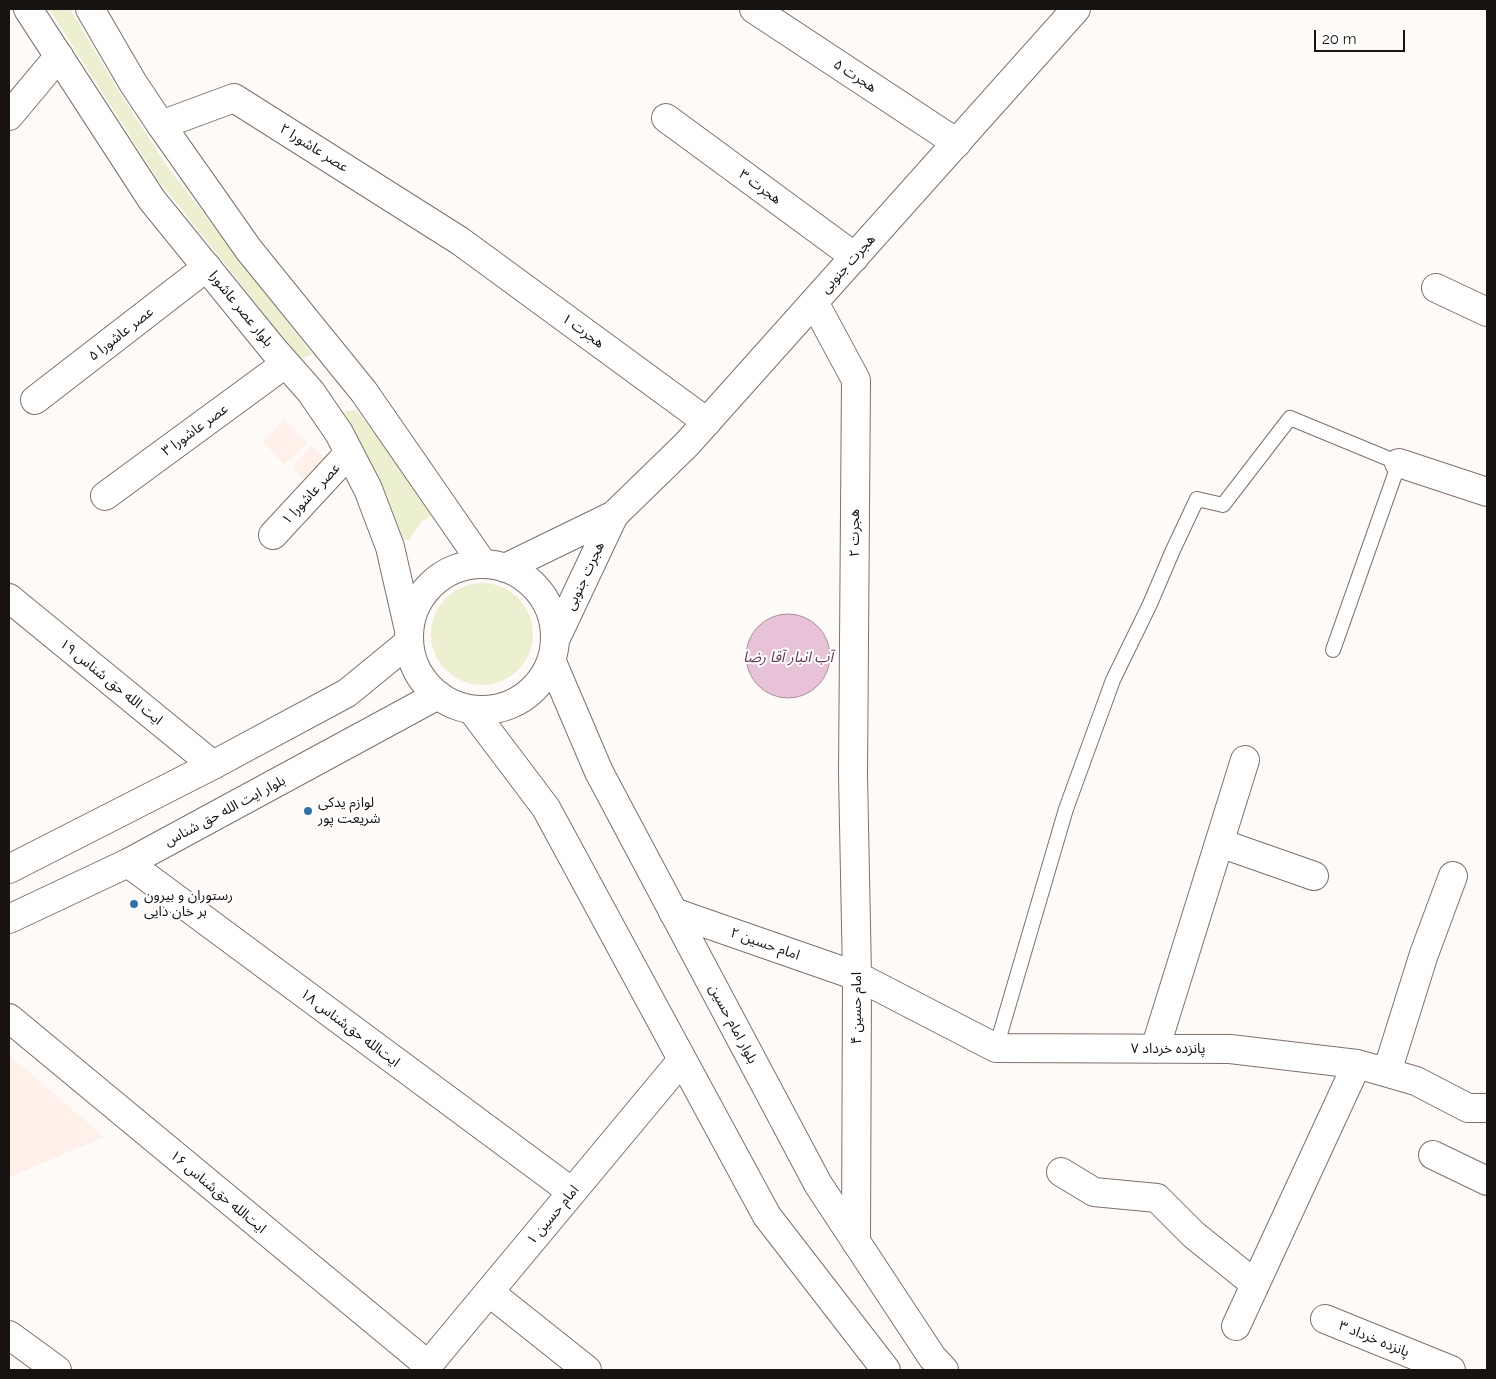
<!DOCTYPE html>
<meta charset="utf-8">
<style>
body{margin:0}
#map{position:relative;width:1496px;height:1379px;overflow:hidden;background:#fdfaf8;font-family:Raleway,sans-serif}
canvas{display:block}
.frame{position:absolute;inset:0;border:10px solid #181310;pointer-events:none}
.scale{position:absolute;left:1314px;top:30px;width:91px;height:22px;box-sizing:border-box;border:2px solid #181310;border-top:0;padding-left:6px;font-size:15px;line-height:18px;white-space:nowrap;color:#181310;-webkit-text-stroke:4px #fff;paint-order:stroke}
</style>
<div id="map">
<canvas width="1496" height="1379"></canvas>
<div class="frame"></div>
<div class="scale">20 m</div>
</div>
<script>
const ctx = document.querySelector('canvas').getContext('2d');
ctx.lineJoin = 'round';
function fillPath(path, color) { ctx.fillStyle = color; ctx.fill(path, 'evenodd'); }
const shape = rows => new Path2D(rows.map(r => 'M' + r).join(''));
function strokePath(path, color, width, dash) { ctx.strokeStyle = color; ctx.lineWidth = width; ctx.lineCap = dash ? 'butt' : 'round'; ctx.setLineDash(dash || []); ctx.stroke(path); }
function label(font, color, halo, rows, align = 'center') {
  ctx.font = font + ' Raleway,"Noto Sans Arabic",sans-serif'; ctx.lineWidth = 4; ctx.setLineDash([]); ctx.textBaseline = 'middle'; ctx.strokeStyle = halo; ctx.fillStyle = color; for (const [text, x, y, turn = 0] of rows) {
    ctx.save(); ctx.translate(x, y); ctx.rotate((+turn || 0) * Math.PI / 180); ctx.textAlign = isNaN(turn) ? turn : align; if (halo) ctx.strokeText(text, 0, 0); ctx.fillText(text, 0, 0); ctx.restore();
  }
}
const built = shape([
 [284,420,307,443,284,464,263,442],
 [311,446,328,460,307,482,292,467],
 [9,1055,104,1137,9,1177]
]);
const green = shape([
 [49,9,70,9,121,95,169,169,312,354,299,360,226,265,159,181],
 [356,410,412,480,434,515,421,522,409,540,404,540,402,536,387,500,343,422,345,411],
 '431 634a51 51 0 1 1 102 0a51 51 0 1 1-102 0Z'
]);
const water = shape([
 '746 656a42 42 0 1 1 84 0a42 42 0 1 1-84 0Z'
]);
const lane = shape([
 [996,1048,1066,809,1113,680,1150,604,1173,550,1197,499,1223,505,1290,418,1399,463,1333,650]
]);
const street = shape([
 [754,9,957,143],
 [9,116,59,56],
 [666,118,855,257],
 [161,125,234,98,460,241,707,422],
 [1436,288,1487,312],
 [814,302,856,380,853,774,857,976,856,1242],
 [35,400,207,267],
 [1399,463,1487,492],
 [105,496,285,364],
 [273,535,349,453],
 [9,598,213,765],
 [1220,843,1314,876],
 [128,863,572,1192],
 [673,912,857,976,996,1048,1230,1049,1357,1064,1416,1081,1468,1108,1487,1108],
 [9,1018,428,1365],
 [1155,1049,1245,760],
 [1387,1072,1424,954,1453,876],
 [1433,1155,1487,1181],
 [1061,1172,1094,1192,1157,1198,1194,1235,1255,1284],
 [489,1292,587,1370],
 [1325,1319,1451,1370],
 [1236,1326,1357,1064],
 [9,1335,57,1370],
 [424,1370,682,1060]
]);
const secondary = shape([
 [28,9,152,200,273,349,311,392,339,433,368,489,390,547,409,630],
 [90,9,133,83,161,125,249,250,364,392,483,564],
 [552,662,599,772,818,1184,932,1357,944,1370],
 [472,710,546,808,767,1216,886,1370]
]);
const primary = shape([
 [614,515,687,444,1076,9],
 '409 637a73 73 0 1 1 146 0a73 73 0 1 1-146 0Z',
 [505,568,614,515,556,638],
 [9,869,213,765,347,693,408,643],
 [9,919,128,863,438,695]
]);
const markers = [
 [308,811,5,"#3073a9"],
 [134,904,5,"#3073a9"]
];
const streetNames = [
 ["هجرت ۵",855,76,33],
 ["عصر عاشورا ۲",314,148,32],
 ["هجرت ۳",760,187,36],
 ["هجرت جنوبی",848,264,-48],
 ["بلوار عصر عاشورا",241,309,51],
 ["هجرت ۱",583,331,36],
 ["عصر عاشورا ۵",121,334,-38],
 ["عصر عاشورا ۳",195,430,-36],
 ["عصر عاشورا ۱",311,494,-47],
 ["هجرت ۲",855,533,-90],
 ["هجرت جنوبی",585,576,-65],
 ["ایت الله حق شناس ۱۹",111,682,39],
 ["بلوار ایت الله حق شناس",225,811,-28],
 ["امام حسین ۲",765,944,19],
 ["امام حسین ۴",857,1008,-90],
 ["بلوار امام حسین",733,1024,62],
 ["ایت‌الله حق‌شناس ۱۸",350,1028,37],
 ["پانزده خرداد ۷",1168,1049],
 ["ایت‌الله حق‌شناس ۱۶",218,1192,40],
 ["امام حسین ۱",553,1215,-50],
 ["پانزده خرداد ۳",1374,1339,22]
];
const poiNames = [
 ["لوازم یدکی",318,803],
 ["شریعت پور",318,819],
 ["رستوران و بیرون",144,896],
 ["بر خان دایی",144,912]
];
const waterNames = [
 ["آب انبار آقا رضا",788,657]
];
fillPath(built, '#fff0ea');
fillPath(green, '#ecefd0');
fillPath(water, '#e8c3d8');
strokePath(water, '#aa8e9c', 1);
strokePath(lane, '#7f716b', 16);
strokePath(street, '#7f716b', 30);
strokePath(secondary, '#7f716b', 30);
strokePath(primary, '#7f716b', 30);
strokePath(lane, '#fff', 14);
strokePath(street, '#fff', 28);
strokePath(secondary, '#fff', 28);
strokePath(primary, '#fff', 28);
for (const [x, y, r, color] of markers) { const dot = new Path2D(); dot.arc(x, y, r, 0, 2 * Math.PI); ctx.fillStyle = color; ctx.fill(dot); strokePath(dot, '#fff', 2); }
label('14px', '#181310', '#fff', streetNames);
label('14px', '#181310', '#fff', poiNames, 'left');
label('italic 15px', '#673755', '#fff', waterNames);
</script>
